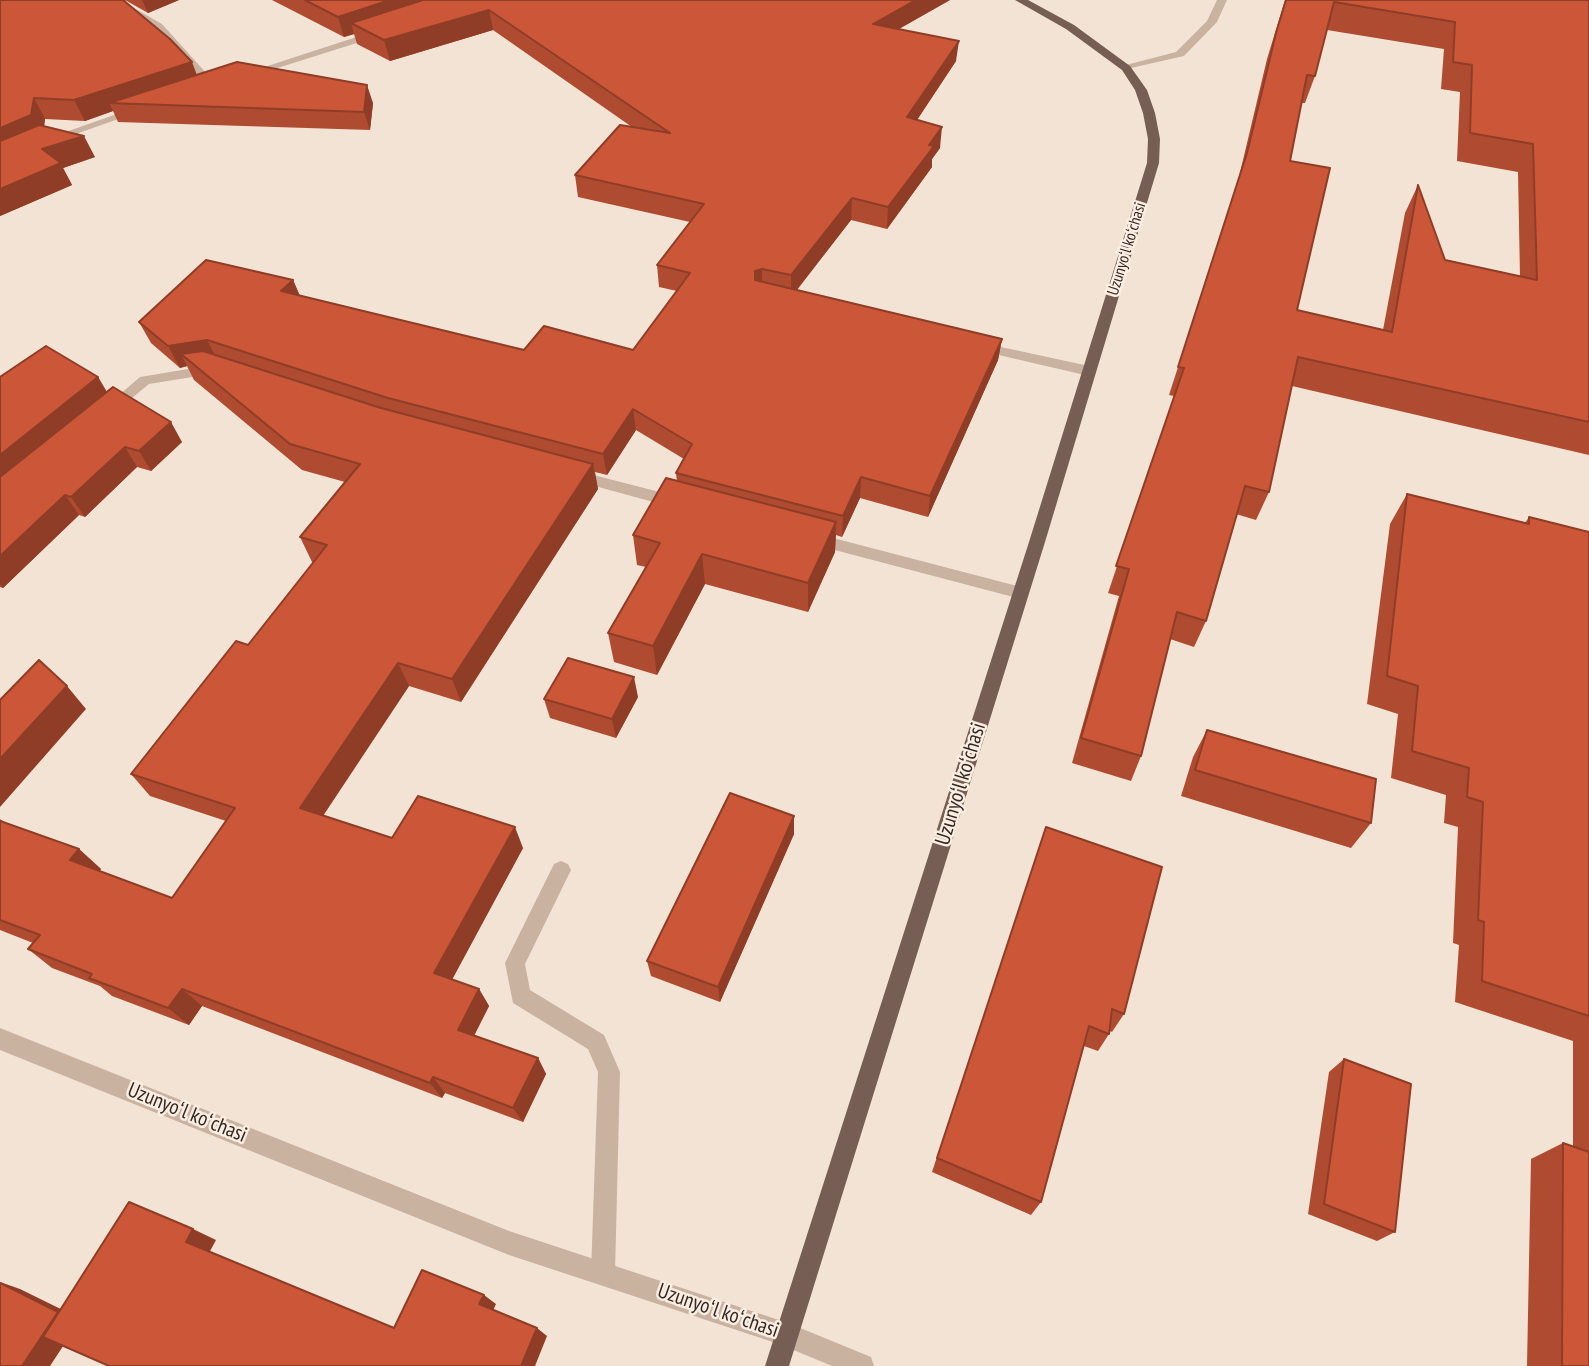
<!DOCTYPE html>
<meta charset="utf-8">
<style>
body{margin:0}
canvas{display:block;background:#f2e3d5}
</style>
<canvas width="1589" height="1366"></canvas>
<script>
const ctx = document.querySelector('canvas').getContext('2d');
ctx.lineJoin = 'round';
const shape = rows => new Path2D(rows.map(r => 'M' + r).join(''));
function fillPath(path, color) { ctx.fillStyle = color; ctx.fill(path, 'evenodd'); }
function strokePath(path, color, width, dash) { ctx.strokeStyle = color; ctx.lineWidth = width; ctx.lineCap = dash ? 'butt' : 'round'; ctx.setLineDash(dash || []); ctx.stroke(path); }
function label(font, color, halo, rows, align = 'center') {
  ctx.font = font + ' "PT Sans Narrow",sans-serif'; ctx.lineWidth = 5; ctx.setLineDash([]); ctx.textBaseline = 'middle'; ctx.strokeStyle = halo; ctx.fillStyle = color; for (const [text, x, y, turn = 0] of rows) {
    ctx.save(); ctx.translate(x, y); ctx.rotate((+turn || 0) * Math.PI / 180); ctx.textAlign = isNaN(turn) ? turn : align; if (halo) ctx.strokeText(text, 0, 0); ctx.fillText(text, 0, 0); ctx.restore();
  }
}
const service = shape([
 [978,342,1089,366,1096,371,1089,376,973,349,971,346,978,342],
 [561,861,568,864,571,870,525,964,530,990,604,1035,620,1072,615,1273,611,1281,603,1285,595,1281,591,1273,598,1072,588,1049,513,1003,505,963,554,864,561,861]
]);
const minor = shape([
 [108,0,120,0,162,24,216,84,216,88,208,88,154,28,108,0],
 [1217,0,1227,0,1217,22,1184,56,1122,70,1122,66,1176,52,1207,21,1217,0],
 [378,30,383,33,382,35,252,76,243,74,378,30],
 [134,108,144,110,53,142,43,140,134,108],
 [212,365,219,370,217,373,149,384,116,411,111,413,104,408,140,377,212,365],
 [574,470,679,497,687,503,679,509,569,479,566,475,574,470],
 [814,533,1021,587,1029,593,1021,599,808,543,806,539,814,533],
 [0,1028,509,1231,788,1323,797,1326,800,1335,797,1344,788,1347,509,1255,0,1050,0,1028]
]);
const tertiary = shape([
 [788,1323,871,1357,874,1366,832,1366,779,1344,776,1335,779,1326,788,1323]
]);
const primary = shape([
 [1015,0,1028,0,1074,25,1130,66,1147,90,1155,113,1160,139,1159,163,1045,542,789,1366,765,1366,1029,542,1147,163,1148,139,1143,113,1135,90,1122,70,1066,29,1015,0]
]);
const wall = shape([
 [0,0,125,0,127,3,197,75,373,103,370,130,118,122,113,111,85,121,45,119,44,126,95,157,63,168,72,185,0,216],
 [125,0,179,0,148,13],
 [272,0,950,0,899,29,956,61,917,120,940,148,932,159,932,167,887,229,851,220,797,290,1002,339,998,360,928,517,860,498,842,537,836,535,835,552,808,612,705,584,657,675,614,662,608,633,646,567,637,565,633,535,677,481,676,473,684,459,636,430,607,475,595,472,598,489,461,702,409,686,323,816,392,838,523,848,452,979,479,989,489,1006,474,1035,538,1058,546,1074,523,1122,445,1093,442,1098,202,1006,189,1025,112,996,100,986,52,968,28,949,33,943,0,930,0,819,4,822,79,849,101,869,99,871,172,898,226,821,150,796,131,774,248,645,314,562,312,562,300,537,345,482,302,470,194,380,187,366,180,368,151,343,139,322,293,280,300,296,524,350,633,350,677,291,659,287,657,265,690,222,578,197,575,175,632,127,493,30,390,61,357,44,354,34,344,37],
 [1285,0,1589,0,1589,455,1292,386,1269,492,1256,520,1236,514,1206,621,1194,647,1170,639,1141,756,1131,781,1072,763,1119,596,1108,593,1174,396,1169,395,1238,181,1267,59],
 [1327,30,1444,49,1441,89,1460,92,1457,161,1518,172,1520,277,1445,260,1418,185,1405,213,1383,330,1297,310,1290,161,1301,103,1305,103,1315,76],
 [0,377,98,377,107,392,182,442,151,471,137,467,85,517,79,515,3,588,0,587],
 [1407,494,1525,523,1529,517,1589,532,1589,1366,1527,1366,1531,1159,1563,1143,1573,1147,1573,1041,1455,1002,1459,945,1453,943,1458,827,1444,823,1446,795,1391,778,1398,714,1367,704,1390,524],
 [638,697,616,738,550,718,544,699],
 [1207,730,1371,823,1351,848,1181,796,1193,757],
 [794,816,794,834,720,1002,651,976,647,961],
 [1046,827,1124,1014,1112,1032,1110,1031,1109,1034,1098,1051,1084,1046,1041,1202,1031,1215,932,1172],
 [1344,1059,1395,1232,1377,1241,1308,1214,1329,1072]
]);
const shadedWall = shape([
 [142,0,179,0,148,13],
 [390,0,458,0,351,23,354,34,344,37,338,17],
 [916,0,950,0,872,44,873,24],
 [489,10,493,30,390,61,384,40],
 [959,41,956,61,905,138,907,117],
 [192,62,200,83,109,103,113,111,85,121,74,100],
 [367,85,373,103,370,130,364,112],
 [34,98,45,119,43,136,0,155,0,128],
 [942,127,940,148,932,159,932,167,887,229,888,207,929,145],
 [84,136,95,157,63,168,72,185,0,216,0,189,42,149],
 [852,198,851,220,791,297,791,275],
 [762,269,762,290,756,292,755,271],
 [293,280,302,301,281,291],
 [1002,339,998,360,928,517,930,496],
 [207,340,218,361,181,354,187,366,180,368,168,346],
 [98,377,110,398,0,487,0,455],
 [633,409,636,430,607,475,603,454],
 [171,422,182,442,151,471,139,451],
 [125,447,137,467,85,517,71,497],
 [593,464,598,489,461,702,452,679],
 [861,477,860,498,842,537,843,516],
 [65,495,79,515,3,588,0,584,0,556],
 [836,522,835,552,808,612,808,583],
 [702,554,705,584,657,675,653,646],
 [398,663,409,686,314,829,300,808],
 [634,677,638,697,616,738,612,719],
 [67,686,86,709,0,807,0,759],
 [794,816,794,834,720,1002,718,987],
 [515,827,523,848,446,991,434,973],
 [79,849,101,869,92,880,70,860],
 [182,989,202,1006,189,1025,168,1008],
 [479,989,489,1006,469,1046,458,1030],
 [538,1058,546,1074,523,1122,513,1108],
 [433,1077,445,1093,442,1098,430,1083],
 [193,1229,216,1240,209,1253,186,1242],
 [0,1282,20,1289,81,1319,50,1366,22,1366],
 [484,1295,496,1304,492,1313,479,1304],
 [537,1328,547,1336,535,1366,521,1366]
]);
const building = shape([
 [0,0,123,0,170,39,192,62,74,100,34,98,31,115,0,128,0,0],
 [305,0,390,0,338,17,305,0],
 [423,0,916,0,873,24,959,41,907,117,942,127,929,145,934,146,888,207,852,198,791,275,762,269,755,271,755,280,1002,339,930,496,861,477,843,516,676,473,692,444,633,409,603,454,388,398,207,340,168,346,139,322,206,260,293,280,281,291,524,350,544,326,633,350,690,273,657,265,704,204,575,175,620,125,670,133,489,10,384,40,351,23,423,0],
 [1286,0,1589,0,1589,422,1298,357,1269,492,1245,486,1206,621,1177,612,1141,756,1081,738,1129,569,1116,566,1184,368,1178,367,1247,153,1276,33,1286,0],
 [1334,2,1455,22,1453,62,1472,65,1470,133,1533,144,1537,280,1445,260,1418,185,1392,332,1297,310,1330,168,1290,161,1307,75,1315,76,1334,2],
 [237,62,367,85,364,112,109,103,237,62],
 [39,125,84,136,42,149,61,163,0,189,0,141,39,125],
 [46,346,98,377,0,455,0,377,46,346],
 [203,351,381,408,593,464,452,679,398,663,300,808,392,838,418,796,515,827,434,973,479,989,458,1030,538,1058,513,1108,433,1077,430,1083,182,989,168,1008,89,978,92,974,28,949,40,935,0,920,0,821,79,849,70,860,172,898,235,808,131,774,236,641,248,645,327,545,300,537,360,464,290,444,181,354,203,351],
 [113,387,171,422,139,451,125,447,71,497,65,495,0,556,0,477,113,387],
 [666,478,836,522,808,583,702,554,653,646,608,633,660,543,633,535,666,478],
 [1407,494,1529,524,1529,517,1589,532,1589,1016,1482,981,1484,922,1478,920,1483,802,1467,797,1469,768,1412,751,1418,686,1387,676,1407,494],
 [568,658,634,677,612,719,544,699,568,658],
 [39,660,67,686,0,759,0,700,39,660],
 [1207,730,1376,779,1371,823,1195,770,1207,730],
 [730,793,794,816,718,987,647,961,730,793],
 [1046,827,1162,867,1124,1014,1112,1009,1109,1034,1089,1026,1041,1202,937,1158,1046,827],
 [1344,1059,1411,1084,1395,1232,1324,1204,1344,1059],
 [1563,1143,1589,1152,1589,1366,1562,1366,1563,1143],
 [129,1202,193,1229,186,1242,394,1328,422,1270,484,1295,479,1304,537,1328,521,1366,109,1366,43,1337,129,1202],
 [0,1283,58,1312,22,1366,0,1366,0,1283]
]);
const farStreetnames = [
 ["Uzunyoʻl koʻchasi",1127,249,-73]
];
const nearStreetnames = [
 ["Uzunyoʻl koʻchasi",961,784,-73],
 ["Uzunyoʻl koʻchasi",187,1113,22],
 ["Uzunyoʻl koʻchasi",718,1311,19]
];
fillPath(service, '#cab2a1');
fillPath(minor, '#cab2a1');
fillPath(tertiary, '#cab2a1');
fillPath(primary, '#765e54');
fillPath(wall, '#af4b30');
fillPath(shadedWall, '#8f3d27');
fillPath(building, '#cc5738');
strokePath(building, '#8f3d27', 2);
label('16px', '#332824', '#faede1', farStreetnames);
label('21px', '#332824', '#faede1', nearStreetnames);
</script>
